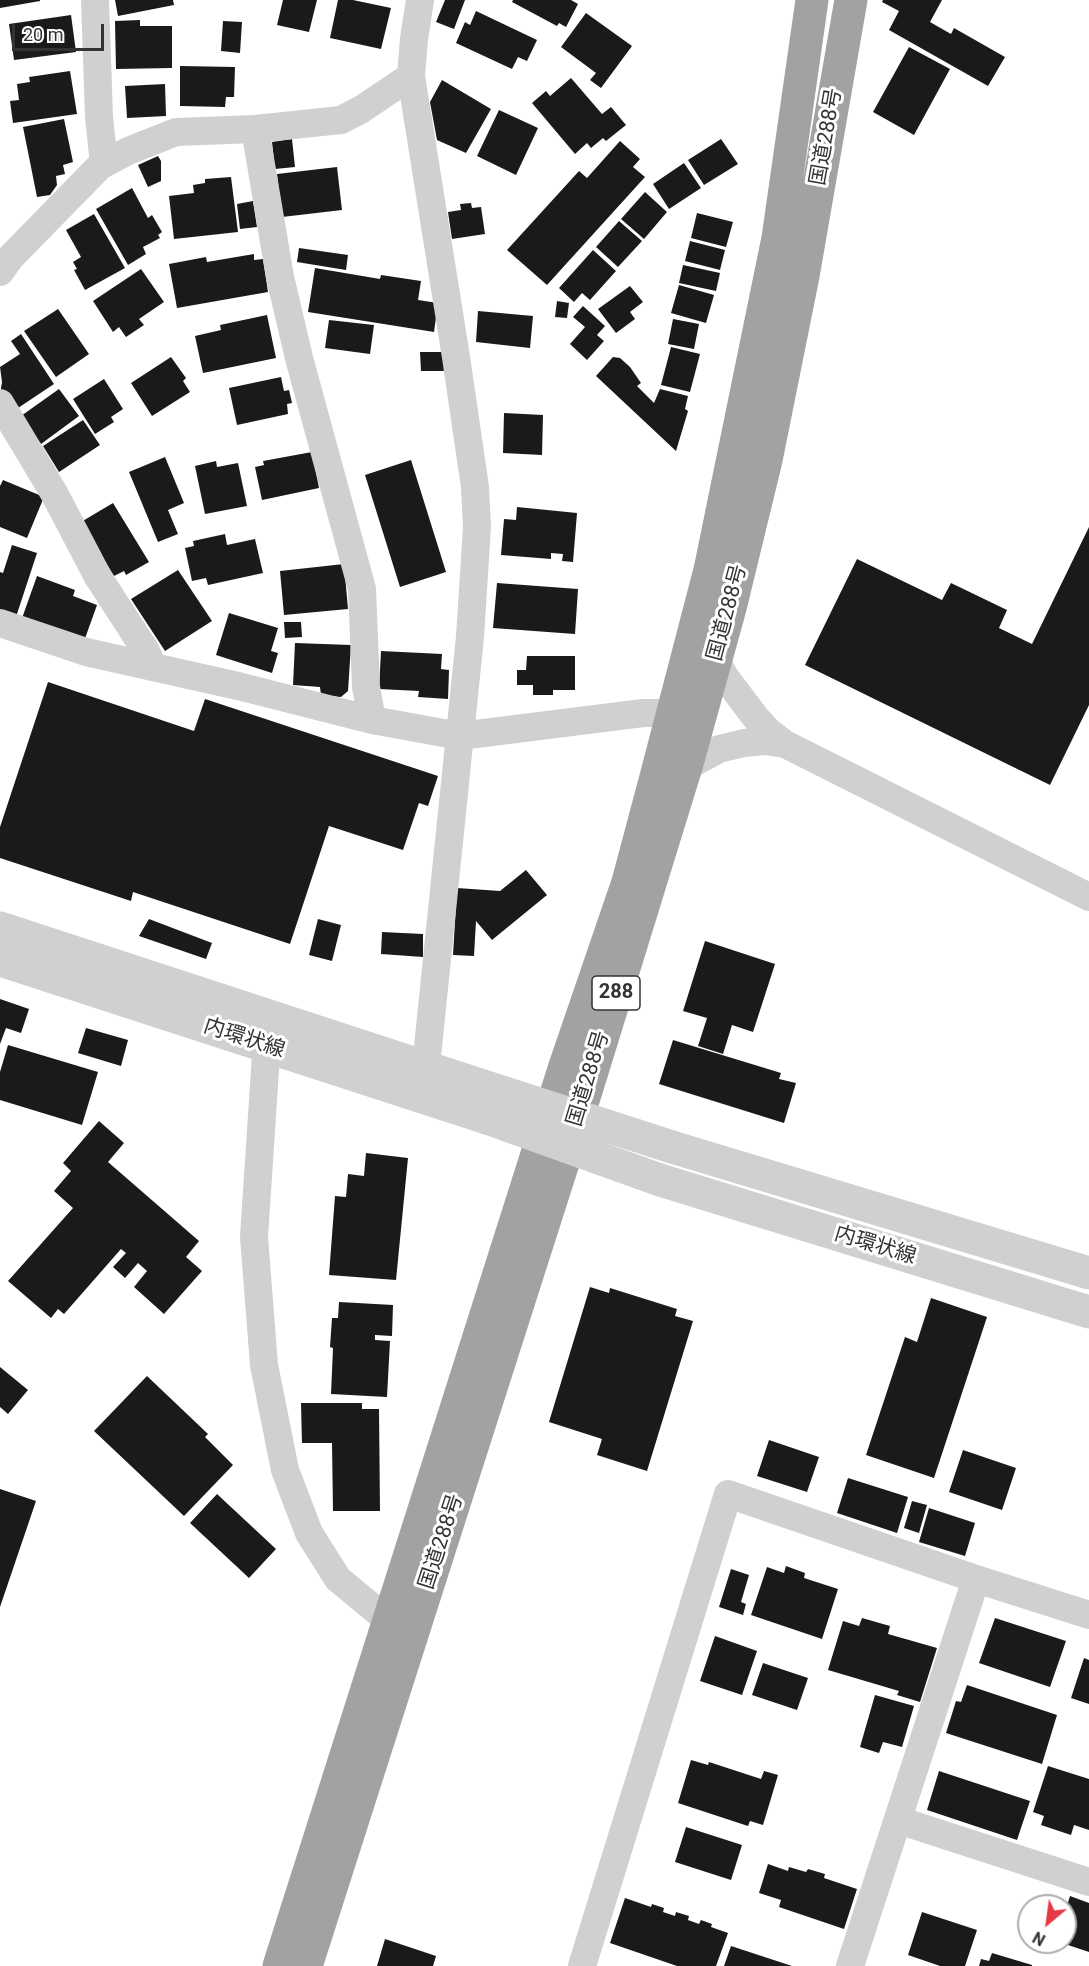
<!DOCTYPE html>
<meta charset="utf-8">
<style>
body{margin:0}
#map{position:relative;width:1089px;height:1966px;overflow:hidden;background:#fff;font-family:Roboto,sans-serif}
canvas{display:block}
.north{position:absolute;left:1017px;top:1894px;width:60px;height:60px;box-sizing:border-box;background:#fff;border:2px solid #adadad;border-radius:50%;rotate:209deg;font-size:16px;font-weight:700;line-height:24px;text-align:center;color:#333}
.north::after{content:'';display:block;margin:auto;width:21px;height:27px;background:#e63946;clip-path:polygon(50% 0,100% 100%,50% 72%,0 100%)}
.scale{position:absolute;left:12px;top:24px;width:92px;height:27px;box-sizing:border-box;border:3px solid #333;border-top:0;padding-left:8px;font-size:18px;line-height:21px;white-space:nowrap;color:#333;-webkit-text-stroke:4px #fff;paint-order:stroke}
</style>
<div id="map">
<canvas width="1089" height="1966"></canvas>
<div class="north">N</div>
<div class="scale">20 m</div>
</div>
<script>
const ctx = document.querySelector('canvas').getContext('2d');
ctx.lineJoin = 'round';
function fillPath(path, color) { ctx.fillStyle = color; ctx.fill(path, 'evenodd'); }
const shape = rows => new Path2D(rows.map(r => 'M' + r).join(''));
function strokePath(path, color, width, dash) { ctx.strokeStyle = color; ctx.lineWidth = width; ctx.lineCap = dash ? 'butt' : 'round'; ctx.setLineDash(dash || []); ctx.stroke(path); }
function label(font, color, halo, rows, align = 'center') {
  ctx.font = font + ' Roboto,"Noto Sans JP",sans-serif'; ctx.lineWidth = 6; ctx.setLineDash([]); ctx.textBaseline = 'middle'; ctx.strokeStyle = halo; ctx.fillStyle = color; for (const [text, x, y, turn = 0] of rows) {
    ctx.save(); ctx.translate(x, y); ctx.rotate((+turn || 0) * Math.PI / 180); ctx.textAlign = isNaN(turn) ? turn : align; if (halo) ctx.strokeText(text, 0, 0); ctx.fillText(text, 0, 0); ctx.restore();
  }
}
const building = shape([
 [0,0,40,0,40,1,0,8],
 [115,0,173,0,174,5,118,16],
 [283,0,317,0,309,32,277,25],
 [338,0,353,0,391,8,381,49,330,38],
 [445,0,465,0,454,29,436,22],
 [513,0,571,0,578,4,566,27,559,23,557,26,512,2],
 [883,0,942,0,930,22,951,34,954,28,1005,57,988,86,889,30,899,11,882,2],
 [476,11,537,40,527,61,518,57,512,69,456,43,465,22,470,25],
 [586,13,632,46,601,88,590,80,596,73,561,47],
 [71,15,76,52,14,60,9,24],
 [140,20,140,26,172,26,172,68,116,69,115,21],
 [223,21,242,22,240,53,221,51],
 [909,47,950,69,914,135,873,112],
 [180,66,235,67,234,97,226,97,225,107,180,106],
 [70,71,77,114,13,123,10,101,19,100,17,84,30,82,29,77],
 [571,78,602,114,611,107,626,125,606,141,603,138,591,148,587,143,575,154,532,103,546,91,550,96],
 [442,80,491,109,466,153,437,140,430,102],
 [165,84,166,116,127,118,125,86],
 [499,110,538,128,516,175,477,156],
 [64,119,73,162,63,165,65,174,56,176,57,185,50,195,37,197,23,127],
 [292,139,295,167,275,169,272,142],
 [721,139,738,164,704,185,688,160],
 [620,141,640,159,633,167,645,177,547,285,507,250,579,171,587,178],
 [158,156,161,161,161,181,148,187,138,165],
 [684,163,701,188,669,209,653,184],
 [337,167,342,210,282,217,277,174],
 [231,177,238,232,174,239,169,196,194,193,193,185,205,183,205,179],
 [132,188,148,218,152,215,162,232,158,235,160,238,143,247,146,254,128,265,96,209],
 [645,192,667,212,644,239,621,219],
 [253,201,257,227,240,229,237,204],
 [471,203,472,208,481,207,485,234,452,239,448,212,461,210,460,204],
 [697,213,733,222,726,247,691,238],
 [94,214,125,268,85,290,74,270,77,269,73,262,81,257,66,230],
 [619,221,642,241,618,267,596,247],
 [690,241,725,250,720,270,685,261],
 [299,248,348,255,346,270,297,262],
 [593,250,616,271,590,300,582,293,574,302,559,288],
 [254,254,254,260,263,259,268,292,177,308,169,264,206,257,207,262],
 [683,265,720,273,716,291,679,283],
 [315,268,380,279,381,275,421,281,418,300,438,303,434,332,308,312],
 [141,269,164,302,139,319,144,325,126,337,119,327,113,332,93,301],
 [679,285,714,295,706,323,671,313],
 [630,286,643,302,630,312,635,319,616,333,598,309],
 [557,301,569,303,567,318,555,317],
 [583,306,605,326,597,335,604,341,587,360,570,344,585,327,573,317],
 [58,309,89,354,56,377,24,331],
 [478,311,533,316,530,348,476,342],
 [267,315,276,358,203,373,195,336,221,330,220,325],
 [673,319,699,324,694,349,668,344],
 [329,320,374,325,370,354,325,348],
 [21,334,54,384,12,412,0,394,2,382,0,367,20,354,11,341],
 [671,347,700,354,690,392,661,385],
 [420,352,445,352,445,371,421,371],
 [171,357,186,378,183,381,190,392,152,416,131,383],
 [613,357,620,358,630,367,641,383,637,386,654,403,660,389,688,396,685,409,688,411,676,451,596,376],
 [281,377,284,391,289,390,292,403,287,404,288,414,237,425,229,388],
 [104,379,123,409,111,417,114,422,95,434,73,399],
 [59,389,79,416,41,444,21,416],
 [504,413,543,415,542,455,503,453],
 [83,420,100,445,59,472,43,446],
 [312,452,319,488,262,500,255,467,264,465,263,461],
 [165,457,184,503,168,510,178,534,158,542,129,472],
 [411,460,446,572,400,587,365,475],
 [216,461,217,467,238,463,247,506,205,514,195,466],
 [3,480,44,497,27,538,0,527,0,486],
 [113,503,149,562,126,575,124,571,114,576,81,522],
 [517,507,577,513,573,562,562,561,563,554,551,553,551,559,501,555,504,519,516,520],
 [1089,527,1089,705,1050,785,805,665,857,559,942,600,951,583,1007,610,999,628,1032,644],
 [225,534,227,545,255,539,263,573,208,585,206,578,192,581,185,548,194,546,193,541],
 [12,545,37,553,15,620,0,615,0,572,3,573],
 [344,564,348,609,284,615,280,571],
 [178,570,212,621,165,651,131,599],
 [37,576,75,590,73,596,97,605,83,644,21,621],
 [497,583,578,589,575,634,493,628],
 [229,613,278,628,271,651,278,653,272,673,216,655],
 [284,622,301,622,302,637,285,638],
 [295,643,351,645,348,691,341,697,321,695,320,687,293,685],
 [381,651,442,654,441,669,449,670,448,699,418,697,419,691,379,689],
 [527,656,575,656,575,690,553,690,553,695,533,695,533,685,517,685,517,670,526,670],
 [48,682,194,731,205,699,438,776,428,806,419,803,403,850,329,826,290,944,133,892,131,901,0,858,0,827],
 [526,870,547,895,492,940,476,921,474,956,453,955,457,888,500,891],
 [149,919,212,943,206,959,139,936],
 [318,919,341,925,332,961,309,955],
 [382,932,423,934,423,957,381,954],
 [705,941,775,964,753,1032,732,1025,723,1054,698,1046,707,1018,683,1011],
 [0,999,29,1009,21,1033,6,1028,0,1044],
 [86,1028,128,1040,121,1066,78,1053],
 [673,1040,781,1073,779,1079,796,1083,784,1123,659,1084],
 [8,1045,98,1072,82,1125,0,1100,0,1072],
 [99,1121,124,1143,108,1162,199,1241,186,1257,202,1271,164,1314,134,1287,147,1271,138,1263,125,1278,113,1267,126,1253,121,1249,64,1314,58,1309,51,1318,8,1281,73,1208,54,1191,71,1171,63,1163],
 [366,1153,408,1158,396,1280,329,1275,335,1196,346,1197,348,1174,364,1176],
 [590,1287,609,1293,610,1288,677,1309,675,1316,693,1321,647,1471,597,1455,602,1439,549,1422],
 [931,1298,987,1317,934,1478,866,1455,905,1337,917,1342],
 [339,1302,393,1305,392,1336,375,1335,375,1340,390,1341,387,1397,331,1394,333,1348,330,1347,332,1318,338,1318],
 [0,1367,28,1390,8,1414,0,1407],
 [147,1376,208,1434,205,1437,233,1465,184,1516,94,1431],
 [301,1403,362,1403,362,1409,379,1409,380,1511,333,1511,332,1443,302,1443],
 [769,1440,819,1457,807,1492,757,1476],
 [963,1450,1016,1468,1002,1510,949,1492],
 [848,1478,908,1497,897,1533,837,1513],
 [0,1489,36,1501,0,1607],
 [217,1494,276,1549,249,1578,190,1523],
 [912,1501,927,1505,919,1533,904,1528],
 [929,1508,975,1523,965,1556,919,1542],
 [786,1566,805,1573,804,1578,838,1589,822,1639,751,1615,767,1567,784,1573],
 [731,1569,749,1575,741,1602,746,1604,743,1615,719,1607],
 [862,1618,890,1626,888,1634,937,1648,920,1702,897,1695,899,1691,828,1670,843,1621,859,1626],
 [995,1618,1066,1641,1050,1687,979,1663],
 [715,1636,757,1651,742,1695,700,1681],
 [1084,1658,1089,1660,1089,1704,1071,1698],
 [763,1663,808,1678,797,1710,752,1695],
 [967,1685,1057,1715,1042,1764,946,1733,956,1701,961,1702],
 [875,1695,914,1706,902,1747,883,1742,879,1753,860,1747],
 [691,1760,708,1765,709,1762,761,1779,764,1771,778,1775,763,1825,750,1821,748,1826,678,1803],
 [1048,1766,1089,1779,1089,1830,1074,1825,1071,1835,1041,1825,1044,1816,1033,1812],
 [939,1771,1030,1801,1017,1840,927,1810],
 [686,1827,742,1845,731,1880,675,1862],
 [768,1864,788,1871,789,1867,806,1872,808,1869,825,1874,824,1878,857,1889,844,1929,779,1907,781,1900,759,1893],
 [1070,1896,1089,1903,1089,1952,1059,1942,1065,1942,1065,1912],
 [625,1898,651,1907,652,1904,664,1908,663,1912,675,1916,676,1912,689,1916,688,1920,699,1924,701,1920,712,1924,711,1927,728,1933,716,1966,677,1966,610,1943],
 [922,1912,977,1930,965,1966,940,1966,908,1955],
 [385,1939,436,1956,433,1966,377,1966],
 [731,1946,792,1966,724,1966],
 [992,1953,1032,1965,1032,1966,979,1966,981,1959,989,1961]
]);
const minor = shape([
 [95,0,99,117,104,164],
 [420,0,414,39,411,76,456,357,475,487,477,527,470,637,426,1066],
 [255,129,280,277,299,358,362,589,366,687,372,720],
 [0,272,10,258,100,166,128,151,176,132,255,129,341,120,362,109,411,76],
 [0,403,54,493,98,577,146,651,153,667],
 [0,623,86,652,238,686,372,720,460,736,643,713,658,713,672,717],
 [716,660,725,677,756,718,768,731,785,744,1089,897],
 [686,767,719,749,744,743,764,741,785,744],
 [268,1024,254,1237,264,1365,285,1470,309,1533,338,1579,390,1622,407,1626],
 [898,1820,1089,1882],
 [582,1966,728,1494,976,1579,1089,1615],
 [850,1966,976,1579]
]);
const tertiary = shape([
 [0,928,477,1084],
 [0,960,487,1118],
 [672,1147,1089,1273],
 [660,1180,1089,1312]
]);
const trunk = shape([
 [279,1966,565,1066,628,882,656,777,710,570,778,238,812,0],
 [306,1966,586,1091,686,767,730,608,766,460,803,276,851,0]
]);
const tertiaryBridge = shape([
 [477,1084,672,1147],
 [487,1118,660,1180]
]);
const shields = [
 [616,993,48]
];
const shieldNames = [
 ["288",616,993]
];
const streetNames = [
 ["国道288号",827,137,-80],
 ["国道288号",728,613,-75],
 ["内環状線",244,1039,18],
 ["国道288号",589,1079,-73],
 ["内環状線",875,1246,17],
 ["国道288号",442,1542,-72]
];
fillPath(building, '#1a1a1a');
strokePath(minor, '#d0d0d0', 28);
strokePath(tertiary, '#d0d0d0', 33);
strokePath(trunk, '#a2a2a2', 33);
strokePath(tertiaryBridge, '#d0d0d0', 33);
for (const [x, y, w] of shields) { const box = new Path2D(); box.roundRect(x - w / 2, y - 17, w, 34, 4.5); ctx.fillStyle = '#fff'; ctx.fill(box); strokePath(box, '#333', 1.5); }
label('bold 20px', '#333', null, shieldNames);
label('21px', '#333', '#fff', streetNames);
</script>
